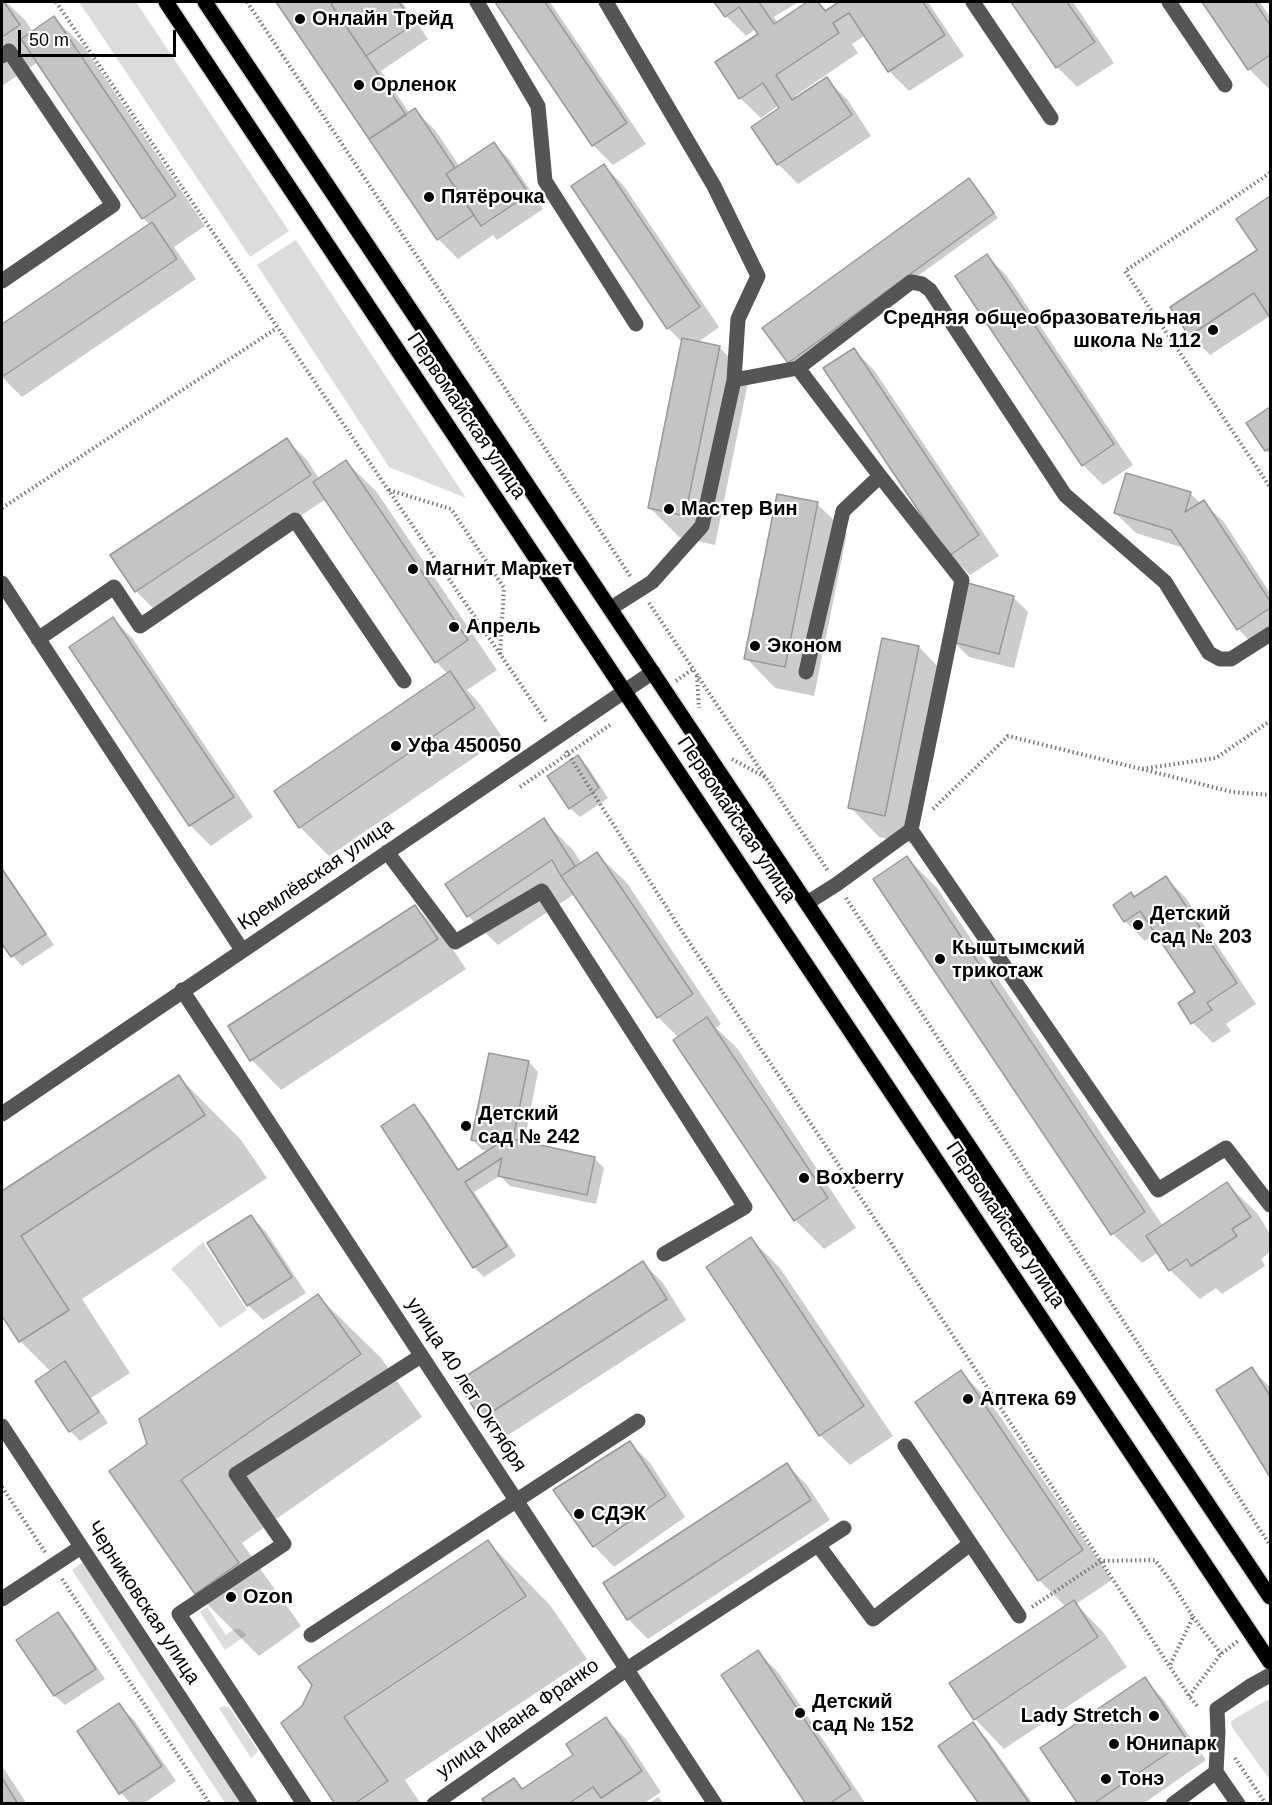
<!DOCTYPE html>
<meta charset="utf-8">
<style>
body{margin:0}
#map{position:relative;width:1272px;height:1805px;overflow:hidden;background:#fff;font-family:Helvetica,sans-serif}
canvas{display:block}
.frame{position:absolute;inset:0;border:3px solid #000;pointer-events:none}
.scale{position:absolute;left:18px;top:30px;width:158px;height:27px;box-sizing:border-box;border:3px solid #000;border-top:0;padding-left:8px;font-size:18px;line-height:21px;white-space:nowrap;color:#000;-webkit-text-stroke:4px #fff;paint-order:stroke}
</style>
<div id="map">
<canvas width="1272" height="1805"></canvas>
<div class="frame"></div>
<div class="scale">50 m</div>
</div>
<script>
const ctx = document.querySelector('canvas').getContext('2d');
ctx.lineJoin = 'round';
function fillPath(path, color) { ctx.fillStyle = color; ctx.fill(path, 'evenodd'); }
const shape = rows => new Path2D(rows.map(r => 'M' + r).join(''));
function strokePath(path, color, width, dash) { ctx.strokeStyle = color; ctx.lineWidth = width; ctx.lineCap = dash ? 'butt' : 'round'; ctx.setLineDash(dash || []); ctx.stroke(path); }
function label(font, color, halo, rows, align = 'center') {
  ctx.font = font + ' Helvetica,sans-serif'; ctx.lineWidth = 4.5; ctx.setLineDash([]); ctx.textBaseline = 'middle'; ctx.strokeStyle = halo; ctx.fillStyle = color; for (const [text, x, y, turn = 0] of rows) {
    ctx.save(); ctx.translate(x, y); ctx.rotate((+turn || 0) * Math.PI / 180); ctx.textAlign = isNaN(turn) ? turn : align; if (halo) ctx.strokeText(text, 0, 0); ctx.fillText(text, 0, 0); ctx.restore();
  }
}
const green = shape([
 [79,2,136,2,289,231,250,257],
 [296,240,466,498,389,467,257,265],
 [203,1242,247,1310,220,1328,191,1291,171,1269],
 [83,1562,242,1803,225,1803,72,1570],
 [207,1607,226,1635,234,1629,240,1629,247,1635,225,1650,200,1612],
 [1267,1700,1270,1701,1270,1780,1232,1727,1231,1722,1234,1719],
 [224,1706,229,1707,257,1749,257,1753,251,1758,219,1708]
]);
const shadow = shape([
 [2,2,6,2,25,20,33,32,54,18,84,47,205,226,174,247,196,279,22,397,2,377,2,326,150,225,143,218,38,62,2,86],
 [278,2,402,2,428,39,381,71,410,114,415,110,435,130,460,167,494,144,509,159,543,209,497,240,493,235,458,259,438,239],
 [496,2,550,2,646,144,613,165,593,145],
 [716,2,798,2,774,17,778,23,810,2,818,2,827,11,842,2,928,2,964,56,909,91,889,71,866,35,852,44,858,53,795,96,797,99,826,79,847,99,871,136,798,184,778,164,782,109,779,105,761,118,740,98,760,34,756,29,746,36,726,16],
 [1013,2,1073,2,1114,63,1077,87,1057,67],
 [1204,2,1260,2,1270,17,1270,88,1269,89,1249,69],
 [604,166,624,186,719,327,697,343,719,347,749,377,715,545,679,537,650,508,683,343,668,328,574,187],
 [973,184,998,218,793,366,789,362],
 [1270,198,1270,316,1210,355,1190,335,1259,250,1238,219],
 [987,256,1007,276,1133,465,1103,485,1083,465],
 [854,350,874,370,999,556,970,575,950,555],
 [1270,409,1270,455,1248,424],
 [287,440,307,460,320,480,346,462,376,491,497,670,467,690,479,703,503,738,329,856,300,827,448,674,436,662,326,499,156,611,136,591],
 [1190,493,1200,503,1203,502,1224,522,1270,593,1270,641,1258,649,1238,629,1184,548,1136,533,1115,513],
 [817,504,847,533,814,696,775,688,746,658],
 [1013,597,1028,612,1014,668,969,657,954,642],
 [113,619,133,639,253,817,211,846,190,825,71,647],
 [919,647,948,677,914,844,879,837,850,807],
 [578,757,588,767,608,798,580,817,570,808],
 [543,820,573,850,582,864,597,854,627,883,721,1024,716,1028,737,1048,856,1228,824,1249,795,1220,679,1038,658,1017,576,893,498,945,468,916],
 [907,858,937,888,1163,1226,1227,1184,1257,1213,1270,1234,1270,1252,1261,1259,1265,1266,1222,1294,1216,1288,1200,1299,1170,1270,1159,1252,1142,1263,1113,1234,876,880],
 [2,867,54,945,22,966,5,947,2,949],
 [1166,878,1186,898,1256,1004,1226,1024,1231,1031,1213,1043,1193,1023,1197,992,1157,933,1145,941,1125,921],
 [415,907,444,936,466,969,281,1090,252,1060,230,1027],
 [529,1062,538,1072,524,1143,594,1158,604,1168,596,1204,510,1186,500,1176,474,1192,516,1256,484,1277,474,1267,414,1106,424,1116,460,1171,490,1151,482,1150,473,1140],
 [179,1077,241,1140,267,1178,82,1299,130,1373,91,1398,108,1423,80,1441,70,1431,37,1381,51,1372,20,1341,2,1313,2,1193],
 [251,1216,266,1232,306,1293,263,1320,248,1305],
 [751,1239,780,1268,893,1436,850,1465,820,1435,708,1267],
 [643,1263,663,1283,686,1320,502,1439,482,1419,459,1382],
 [318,1296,381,1358,422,1417,242,1543,301,1626,259,1656,196,1593,111,1472,149,1445],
 [1252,1369,1270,1387,1270,1474,1218,1391],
 [961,1372,990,1402,1112,1580,1076,1604,1103,1632,1127,1667,1004,1749,975,1719,1066,1607,1039,1580],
 [630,1443,650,1463,685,1517,614,1567,594,1546,555,1490],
 [787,1465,807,1485,830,1520,648,1639,628,1619],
 [488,1542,550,1605,587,1659,405,1780,421,1804,337,1804,304,1707],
 [58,1614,68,1624,105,1679,65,1705,55,1696,19,1640],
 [758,1652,778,1672,866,1804,808,1804],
 [1144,1679,1164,1700,1206,1760,1143,1804,1079,1804],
 [119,1705,134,1720,176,1781,143,1804,131,1804,121,1793,79,1731],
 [606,1719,626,1739,661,1792,643,1804,487,1804,514,1780,524,1790,576,1755],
 [972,1724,987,1739,1033,1804,981,1804],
 [2,1766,27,1804,2,1804],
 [658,1797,664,1804,648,1804]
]);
const building = shape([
 [2,2,4,2,20,25,2,37,2,2],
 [276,2,334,2,331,4,406,115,369,139,276,2],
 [334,2,399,2,414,24,366,56,331,4,334,2],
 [495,2,545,2,627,123,592,146,495,2],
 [714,2,759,2,774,24,807,2,818,2,825,11,839,2,923,2,945,35,888,72,849,13,833,23,839,33,776,75,792,100,827,77,852,115,777,165,751,127,779,108,763,83,739,99,715,62,758,34,739,7,725,17,714,2],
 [1011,2,1067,2,1095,42,1056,68,1011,2],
 [1202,2,1255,2,1270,25,1270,55,1248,70,1202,2],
 [54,16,176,196,142,219,21,39,54,16],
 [415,108,455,168,446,174,474,215,437,240,369,139,415,108],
 [494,142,529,194,481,226,446,174,494,142],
 [604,164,700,307,667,329,571,186,604,164],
 [969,178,994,213,788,363,762,328,969,178],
 [1270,196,1270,318,1254,293,1189,336,1170,307,1257,250,1236,219,1270,196],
 [152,222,177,259,2,377,2,324,152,222],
 [987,254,1114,444,1082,466,955,276,987,254],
 [682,338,720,346,685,516,648,508,682,338],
 [854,348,979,535,949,556,823,368,854,348],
 [1270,407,1270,448,1265,451,1246,423,1270,407],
 [287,438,311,475,135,592,110,555,287,438],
 [346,460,468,640,435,663,313,482,346,460],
 [1126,473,1191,492,1185,512,1204,500,1270,601,1270,608,1237,630,1171,530,1114,513,1126,473],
 [777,494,818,502,785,667,744,659,777,494],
 [968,583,1014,596,999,654,953,642,968,583],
 [113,617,234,797,189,826,69,647,113,617],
 [882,638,919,646,885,816,848,808,882,638],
 [450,671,475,708,299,828,274,791,450,671],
 [578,755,599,788,569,809,547,776,578,755],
 [544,818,575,866,561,876,552,860,467,917,445,884,544,818],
 [597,852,693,994,657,1018,561,876,597,852],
 [907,856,1145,1212,1111,1235,873,879,907,856],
 [2,869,46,934,11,957,2,944,2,869],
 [1166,876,1237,983,1207,1003,1212,1010,1191,1024,1178,1003,1195,992,1140,911,1124,922,1113,905,1131,892,1134,897,1166,876],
 [415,905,438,939,250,1061,228,1026,415,905],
 [707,1017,828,1198,794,1221,673,1040,707,1017],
 [489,1053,529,1061,513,1139,595,1157,587,1195,498,1176,502,1158,465,1182,507,1246,473,1268,381,1126,414,1104,458,1170,496,1145,471,1140,489,1053],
 [179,1075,205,1115,21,1236,69,1310,19,1342,2,1316,2,1191,179,1075],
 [1227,1182,1251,1217,1232,1229,1237,1236,1191,1266,1187,1259,1169,1271,1146,1236,1227,1182],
 [251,1215,292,1277,247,1306,207,1243,251,1215],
 [751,1237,864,1406,819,1436,706,1267,751,1237],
 [643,1261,667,1299,481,1419,457,1382,643,1261],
 [318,1294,361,1354,181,1480,239,1563,195,1594,109,1471,147,1444,139,1419,318,1294],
 [65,1361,99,1412,69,1432,35,1381,65,1361],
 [1252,1367,1270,1396,1270,1477,1216,1390,1252,1367],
 [961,1370,1083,1550,1038,1581,915,1402,961,1370],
 [630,1441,666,1496,593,1547,553,1490,630,1441],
 [787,1463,811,1500,627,1620,603,1583,787,1463],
 [488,1540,526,1596,344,1717,388,1781,354,1804,335,1804,281,1723,302,1706,312,1685,298,1667,488,1540],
 [1074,1600,1098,1637,974,1720,949,1683,1074,1600],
 [58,1612,96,1669,54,1696,16,1640,58,1612],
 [758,1650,851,1789,829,1804,806,1804,721,1675,758,1650],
 [1145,1677,1187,1740,1093,1804,1078,1804,1040,1748,1145,1677],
 [119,1703,162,1766,119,1794,77,1731,119,1703],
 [606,1717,642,1771,601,1798,593,1787,568,1804,485,1804,482,1799,514,1778,522,1789,573,1755,566,1744,606,1717],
 [973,1722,1030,1804,979,1804,938,1746,973,1722],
 [2,1778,18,1804,2,1804,2,1778]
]);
const path = shape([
 [56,2,547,723],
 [247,2,631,577],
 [1270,173,1125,271,1270,487],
 [389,490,451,509,478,549,504,588,500,655],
 [2,508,277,328],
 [649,603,828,871],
 [697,676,699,708],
 [676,681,693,669],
 [566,751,685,936,968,1358,1189,1696,1199,1708],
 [732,759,765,777],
 [1142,769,1232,792,1270,795],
 [520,787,610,725],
 [933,809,1008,736,1141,769,1216,758,1270,721],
 [846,898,1270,1545],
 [2,1487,45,1552],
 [62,1579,210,1804],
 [1032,1607,1101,1561,1155,1560,1172,1583,1193,1617,1170,1665],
 [1193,1617,1221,1654],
 [1189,1696,1221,1654,1238,1641],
 [1235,1758,1266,1804]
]);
const minor = shape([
 [477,2,538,106,545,181,636,324],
 [606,2,714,186,758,276,738,319,734,380,702,526,652,582,611,608],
 [973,2,1051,118],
 [1169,2,1225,85],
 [2,56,9,51,113,205,2,281],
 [798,368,911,282,922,284,930,290,1065,495,1165,582,1209,653,1220,659,1231,659,1270,634],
 [734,380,798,368,880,476,962,580,911,830,837,884,807,903],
 [2,583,242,950],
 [38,639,114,587,140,626,295,520,404,681],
 [806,672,843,511,880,476],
 [911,830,1158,1190,1226,1148,1270,1205],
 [387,852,455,942,542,891,745,1207,664,1254],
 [182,990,715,1804],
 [2,1114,653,672],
 [2,1426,250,1804],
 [905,1446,1019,1616],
 [818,1545,873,1619,970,1544],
 [2,1599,81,1547],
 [311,1635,638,1421],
 [1216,1772,1238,1804],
 [304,1804,179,1614,284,1544,236,1474,421,1356],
 [434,1804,627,1669,844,1528],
 [1173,1804,1216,1772,1218,1732,1217,1709,1252,1685,1270,1675]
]);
const major = shape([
 [166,2,1270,1662],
 [205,2,1270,1597]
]);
const markers = [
 [300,19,6,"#000"],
 [359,85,6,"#000"],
 [429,197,6,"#000"],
 [1213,330,6,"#000"],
 [669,509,6,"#000"],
 [413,569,6,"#000"],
 [454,627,6,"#000"],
 [755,646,6,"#000"],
 [396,746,6,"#000"],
 [1138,925,6,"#000"],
 [940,959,6,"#000"],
 [466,1126,6,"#000"],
 [804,1178,6,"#000"],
 [968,1399,6,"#000"],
 [579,1514,6,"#000"],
 [231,1597,6,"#000"],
 [800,1713,6,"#000"],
 [1154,1716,6,"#000"],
 [1114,1744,6,"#000"],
 [1106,1779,6,"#000"]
];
const poiNames = [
 ["Онлайн Трейд",312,19],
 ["Орленок",371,85],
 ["Пятёрочка",441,197],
 ["Средняя общеобразовательная",1201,318,"right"],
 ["школа № 112",1201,341,"right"],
 ["Мастер Вин",681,509],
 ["Магнит Маркет",425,569],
 ["Апрель",466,627],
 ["Эконом",767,646],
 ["Уфа 450050",408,746],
 ["Детский",1150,914],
 ["сад № 203",1150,937],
 ["Кыштымский",952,948],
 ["трикотаж",952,971],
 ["Детский",478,1114],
 ["сад № 242",478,1137],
 ["Boxberry",816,1178],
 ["Аптека 69",980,1399],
 ["СДЭК",591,1514],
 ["Ozon",243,1597],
 ["Детский",812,1702],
 ["сад № 152",812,1725],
 ["Lady Stretch",1142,1716,"right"],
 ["Юнипарк",1126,1744],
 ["Тонэ",1118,1779]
];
const streetNames = [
 ["Первомайская улица",466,416,56],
 ["Первомайская улица",736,820,56],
 ["Кремлёвская улица",316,875,-34],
 ["Первомайская улица",1005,1225,56],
 ["улица 40 лет Октября",466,1385,57],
 ["Черниковская улица",143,1603,57],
 ["улица Ивана Франко",518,1719,-35]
];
fillPath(green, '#dcdcdc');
fillPath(shadow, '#0003');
fillPath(building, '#c4c4c4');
strokePath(building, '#999', 1.5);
strokePath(major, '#dbdbdb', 18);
strokePath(path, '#777', 4, [1.5, 3]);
strokePath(minor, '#555', 15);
strokePath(major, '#000', 15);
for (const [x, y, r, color] of markers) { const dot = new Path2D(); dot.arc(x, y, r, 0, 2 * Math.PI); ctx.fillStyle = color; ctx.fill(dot); strokePath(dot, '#fff', 2); }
label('bold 20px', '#000', '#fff', poiNames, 'left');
label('20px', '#000', '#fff', streetNames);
</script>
